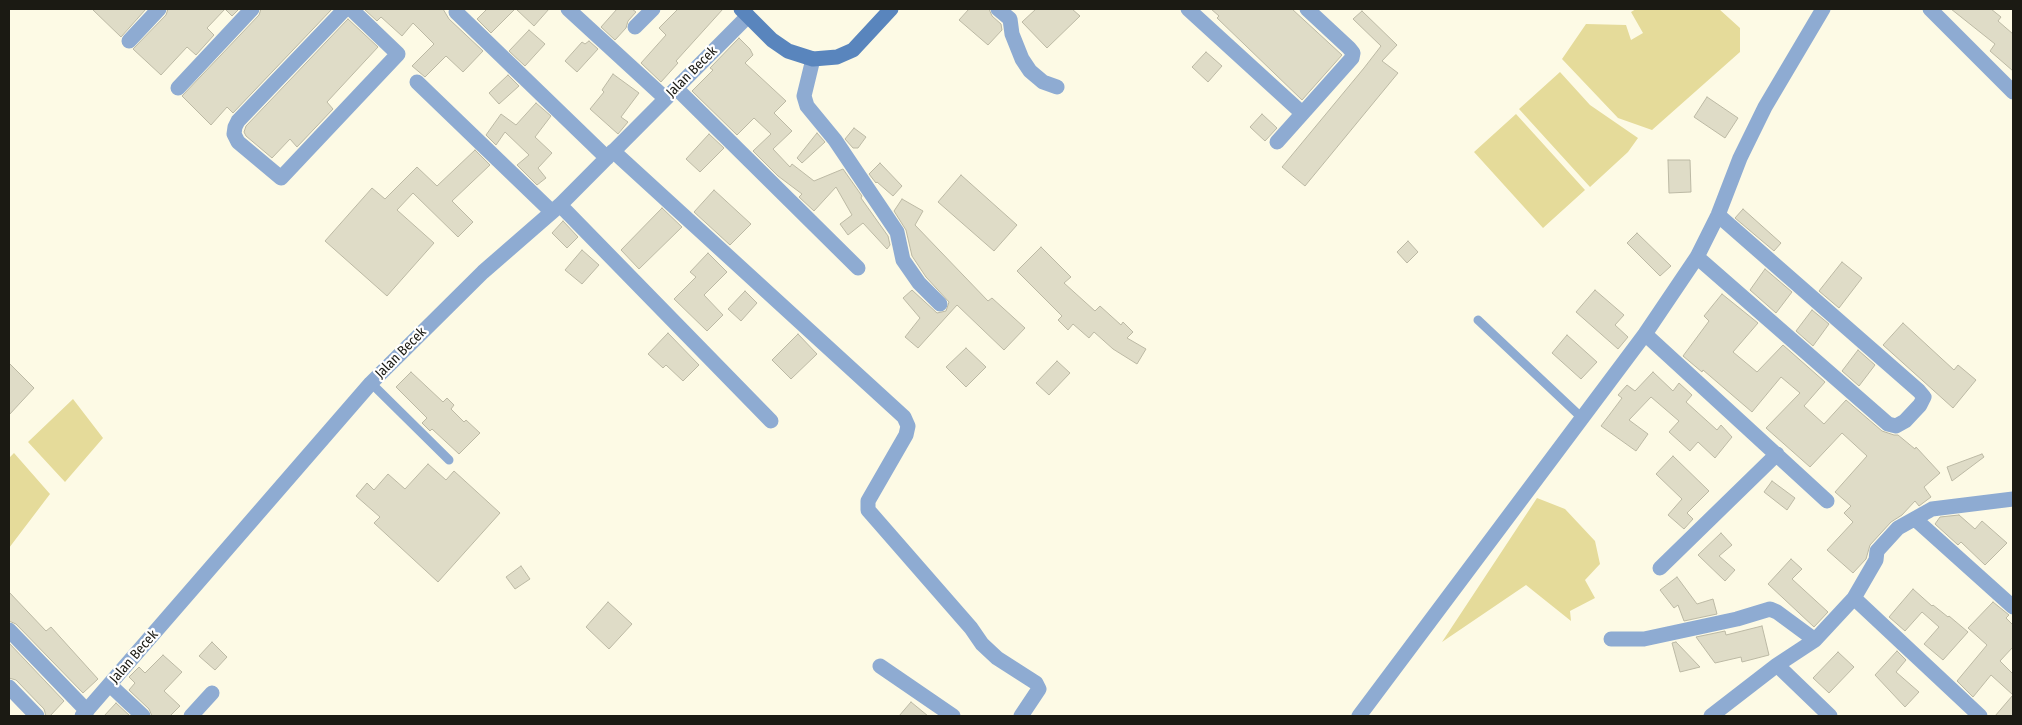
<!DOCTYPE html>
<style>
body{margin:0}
#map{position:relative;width:2022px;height:725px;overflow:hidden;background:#fdfae5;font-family:"Fira Sans Condensed",sans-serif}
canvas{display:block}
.frame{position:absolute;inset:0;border:10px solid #1b1a13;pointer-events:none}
</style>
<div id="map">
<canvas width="2022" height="725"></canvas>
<div class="frame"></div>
</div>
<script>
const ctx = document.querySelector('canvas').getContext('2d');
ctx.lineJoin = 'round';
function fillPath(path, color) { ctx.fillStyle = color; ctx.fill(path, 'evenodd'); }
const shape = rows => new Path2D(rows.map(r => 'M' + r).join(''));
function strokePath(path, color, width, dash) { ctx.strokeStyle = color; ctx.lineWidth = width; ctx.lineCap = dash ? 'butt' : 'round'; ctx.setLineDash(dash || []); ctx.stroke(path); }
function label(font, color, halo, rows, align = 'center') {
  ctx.font = font + ' "Fira Sans Condensed",sans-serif'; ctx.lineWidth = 4.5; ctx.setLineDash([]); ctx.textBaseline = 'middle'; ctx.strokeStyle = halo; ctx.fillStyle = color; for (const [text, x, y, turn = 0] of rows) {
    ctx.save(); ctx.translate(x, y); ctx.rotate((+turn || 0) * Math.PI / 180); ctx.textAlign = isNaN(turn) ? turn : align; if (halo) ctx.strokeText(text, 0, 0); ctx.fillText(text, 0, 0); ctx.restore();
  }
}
const water = shape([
 [1636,9,1719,9,1740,28,1740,52,1652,130,1618,118,1562,59,1586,24,1626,25,1631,40,1643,33,1631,12],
 [1560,72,1590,105,1638,138,1628,152,1590,187,1519,109],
 [1516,114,1585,190,1543,228,1474,152],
 [73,399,103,438,65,482,28,442],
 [14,453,50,494,9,548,9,458],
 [1537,498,1565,509,1595,541,1600,564,1585,580,1595,598,1570,611,1571,621,1526,585,1442,642]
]);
const building = shape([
 [92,9,146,9,121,37,92,9],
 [168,9,239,9,232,16,225,9,207,28,214,35,196,55,187,47,161,75,133,49,166,15,168,9],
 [261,9,332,9,233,113,227,107,211,125,182,96,259,15,261,9],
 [364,9,443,9,449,19,483,51,463,72,446,56,425,77,412,66,434,44,413,23,402,36,381,17,377,21,364,9],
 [487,9,515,9,491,33,477,19,487,9],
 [516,9,549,9,534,26,516,9],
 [617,9,632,9,636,12,628,21,626,28,615,40,601,27,617,9],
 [678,9,723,9,676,61,678,63,661,82,641,63,666,35,659,28,678,9],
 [969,9,989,9,992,16,1001,24,1002,30,988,45,959,20,969,9],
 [1036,9,1072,9,1080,16,1047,48,1022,22,1036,9],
 [1211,9,1292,9,1342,55,1302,100,1217,18,1219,16,1211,9],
 [1951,9,1991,9,2001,17,1998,21,2013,34,2013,71,1990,51,1995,44,1951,9],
 [1362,11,1397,45,1382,61,1398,73,1305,186,1282,167,1364,68,1381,46,1353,19,1362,11],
 [348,19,378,47,327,102,333,109,297,147,290,139,272,158,246,136,244,132,246,126,348,19],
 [529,30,545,44,525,66,509,51,529,30],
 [739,38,750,49,753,55,745,63,786,101,774,113,792,131,773,149,790,167,792,164,814,181,843,169,862,196,861,198,888,236,890,245,887,249,863,223,848,235,840,224,852,215,836,187,814,211,799,197,802,194,778,176,753,151,771,134,754,118,737,135,692,91,713,70,710,68,739,38],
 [589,41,598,49,577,72,565,61,582,42,585,44,589,41],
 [1206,52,1222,66,1208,82,1192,67,1206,52],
 [613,74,639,93,621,117,628,122,618,134,590,109,604,92,602,90,613,74],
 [508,75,519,86,499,104,489,93,508,75],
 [1707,97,1738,118,1725,138,1694,117,1707,97],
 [536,103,551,116,535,137,552,153,538,168,546,178,537,185,517,165,529,155,505,132,496,145,486,135,501,114,516,125,536,103],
 [1262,114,1277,128,1265,141,1250,127,1262,114],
 [854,128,866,137,858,148,853,148,845,139,854,128],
 [817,133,825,142,802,163,797,158,817,133],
 [709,134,724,148,700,172,686,159,709,134],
 [475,150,490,165,452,201,473,222,458,237,413,193,397,210,434,243,387,296,325,241,372,188,385,199,417,167,437,186,475,150],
 [1668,160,1690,160,1691,192,1669,193,1668,160],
 [880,163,902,186,893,196,877,182,876,183,869,174,880,163],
 [961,175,1017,225,994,251,938,202,961,175],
 [714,190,751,224,730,245,694,212,714,190],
 [902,199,923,211,915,225,988,301,992,298,1025,328,1004,350,957,305,918,348,905,337,920,318,903,298,912,290,937,313,946,311,949,302,926,277,912,256,906,230,894,211,902,199],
 [662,208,682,227,639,269,621,250,662,208],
 [1743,209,1781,243,1774,251,1735,218,1743,209],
 [563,221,578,237,567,248,552,233,563,221],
 [1637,233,1671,266,1660,276,1627,243,1637,233],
 [1408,241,1418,252,1407,263,1397,252,1408,241],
 [1041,247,1071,277,1064,283,1095,311,1100,306,1121,325,1123,322,1133,332,1127,338,1146,349,1137,364,1113,349,1094,332,1089,338,1073,324,1068,330,1058,320,1062,316,1017,271,1041,247],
 [582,250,599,265,582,284,565,270,582,250],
 [708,253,727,272,704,295,723,315,707,331,674,299,696,277,690,272,708,253],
 [1842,262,1862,278,1839,308,1819,291,1842,262],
 [1765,269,1792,292,1776,313,1750,290,1765,269],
 [1595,290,1624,315,1615,325,1628,337,1618,349,1576,312,1595,290],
 [745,291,757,303,741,321,728,309,745,291],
 [1722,294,1758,323,1733,352,1757,372,1783,345,1825,382,1804,406,1824,424,1846,400,1882,431,1894,435,1898,435,1915,449,1916,447,1940,473,1924,487,1931,497,1919,506,1915,501,1902,515,1891,522,1870,545,1866,559,1853,573,1827,550,1853,522,1844,513,1851,506,1835,492,1867,456,1842,433,1810,467,1766,428,1800,393,1781,377,1752,412,1703,370,1702,372,1683,356,1709,321,1704,316,1722,294],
 [1812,310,1829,324,1813,346,1796,331,1812,310],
 [1903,323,1954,370,1958,365,1976,380,1953,408,1883,345,1903,323],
 [668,333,699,365,683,381,666,365,663,368,648,354,668,333],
 [798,334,817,354,791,379,772,360,798,334],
 [1567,335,1597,362,1581,379,1552,353,1567,335],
 [966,348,986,367,966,387,946,367,966,348],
 [1858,350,1875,365,1859,386,1842,371,1858,350],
 [1057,361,1070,373,1049,395,1036,383,1057,361],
 [9,363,34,388,9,415,9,363],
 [411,372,443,402,447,398,454,405,451,409,464,422,466,420,480,433,459,454,432,429,430,431,422,423,427,418,396,387,411,372],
 [1653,372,1673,391,1679,383,1692,395,1686,402,1717,430,1721,425,1732,437,1715,458,1698,442,1690,451,1669,432,1679,421,1651,397,1629,420,1648,434,1636,451,1601,426,1622,398,1618,395,1627,385,1635,391,1653,372],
 [1982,454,1984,457,1952,481,1947,467,1982,454],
 [1673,456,1709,491,1687,513,1693,519,1684,529,1668,515,1682,499,1656,474,1673,456],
 [428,464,446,480,454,471,500,513,438,582,374,523,380,517,356,496,367,483,374,490,388,474,405,489,428,464],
 [1772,481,1795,498,1787,510,1764,492,1772,481],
 [1959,515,1975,529,1982,521,2007,543,1985,565,1961,542,1958,545,1935,524,1940,517,1959,515],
 [1721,533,1732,545,1719,556,1735,570,1725,581,1698,555,1721,533],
 [1791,559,1802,569,1792,579,1828,612,1814,627,1768,584,1791,559],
 [521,566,530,579,515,589,506,577,521,566],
 [1677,577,1697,604,1713,599,1717,614,1684,621,1678,605,1674,608,1660,590,1677,577],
 [1913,589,1932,606,1933,605,1948,617,1949,616,1968,632,1943,660,1924,644,1939,627,1922,612,1905,631,1889,617,1913,589],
 [9,592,46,631,51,627,98,679,83,693,16,624,9,621,9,592],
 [608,602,632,624,609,649,586,627,608,602],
 [1993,602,2009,615,2006,618,2013,625,2013,647,2000,661,2013,674,2013,716,1995,716,2013,695,1991,675,1973,697,1957,681,1987,645,1968,628,1993,602],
 [1762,626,1769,655,1742,662,1741,657,1715,663,1696,637,1725,631,1726,635,1762,626],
 [212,642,227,657,215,670,199,656,212,642],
 [1676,642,1700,667,1680,672,1672,643,1676,642],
 [9,643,64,701,50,716,46,716,44,709,16,680,9,678,9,643],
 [1897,651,1906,660,1896,672,1919,692,1905,707,1875,675,1897,651],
 [1838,652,1854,667,1829,693,1813,678,1838,652],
 [163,655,182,672,164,691,180,706,170,716,152,716,149,709,129,690,135,683,129,677,139,667,145,673,163,655],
 [911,702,928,716,899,716,911,702],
 [116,703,130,716,104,716,116,703]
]);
const lane = shape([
 [1478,320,1581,417],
 [371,383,449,460]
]);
const street = shape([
 [345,9,238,121,235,127,234,134,238,142,281,178,398,54,351,9],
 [568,9,665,98],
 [998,9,1010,19,1012,34,1022,59,1030,71,1043,82,1057,87],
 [1188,9,1302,113],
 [1930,9,2013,92],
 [456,12,607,158],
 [635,27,653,9],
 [129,41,159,9],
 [813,59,804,96,807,106,835,140,897,232,903,260,919,283,940,304],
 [417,82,552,212],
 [178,88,252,9],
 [676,88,858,268],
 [1277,142,1352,58,1353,53,1349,48,1307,9],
 [613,151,904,417,908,426,906,435,868,501,868,510,971,628,982,644,997,658,1036,683,1039,689,1021,716],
 [560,205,771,421],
 [1697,257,1888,424,1896,426,1905,421,1920,405,1924,397,1919,391,1718,215],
 [1645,334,1827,501],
 [1915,519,2013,607],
 [1660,568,1777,454],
 [1854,598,1980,716],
 [9,630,87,711],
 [1611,639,1644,639,1737,619,1770,609,1777,612,1815,640],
 [1777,665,1830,716],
 [880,666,953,716],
 [110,685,143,716],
 [9,687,37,716],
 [82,716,371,383,483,272,560,205,748,16],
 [191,716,212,693],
 [1359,716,1645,334,1697,257,1718,215,1740,158,1765,107,1823,9],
 [1711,716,1777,665,1815,640,1854,598,1876,560,1877,551,1898,528,1932,509,2013,499]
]);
const secondary = shape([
 [741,9,772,40,788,51,813,59,837,57,853,50,891,9]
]);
const streetNames = [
 ["Jalan Becek",692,72,-45],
 ["Jalan Becek",401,353,-45],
 ["Jalan Becek",134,657,-49]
];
fillPath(water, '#e5db9a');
fillPath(building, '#dfdcc7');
strokePath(building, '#bcb9a4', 1);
strokePath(lane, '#8eabd2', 9);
strokePath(street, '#8eabd2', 15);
strokePath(secondary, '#5985bd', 15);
label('14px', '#1b1a13', '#fff', streetNames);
</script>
